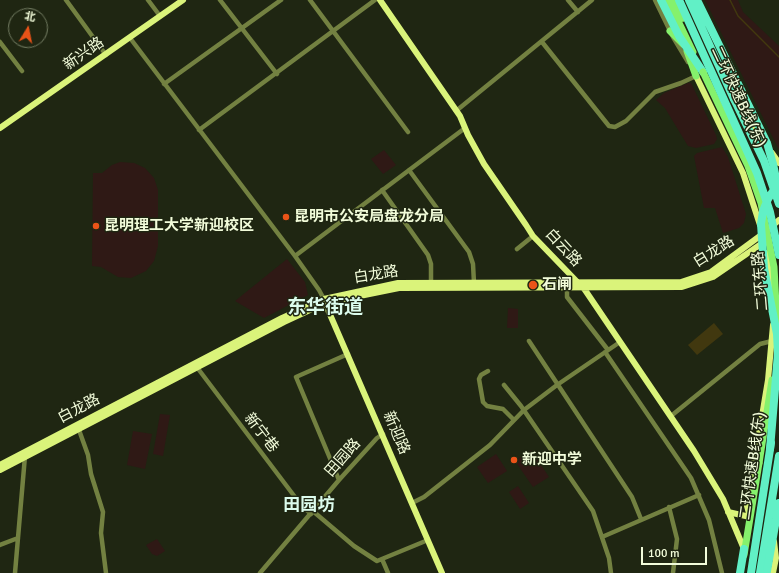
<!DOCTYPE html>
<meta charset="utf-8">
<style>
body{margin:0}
#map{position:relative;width:779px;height:573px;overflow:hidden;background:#1f2612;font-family:Signika,"Noto Sans SC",sans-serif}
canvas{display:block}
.north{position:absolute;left:8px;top:8px;width:40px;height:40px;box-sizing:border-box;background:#1f2612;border:1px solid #737c62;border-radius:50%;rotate:10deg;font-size:11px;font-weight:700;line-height:16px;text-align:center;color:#f2fcda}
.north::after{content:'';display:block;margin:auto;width:14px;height:18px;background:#ea5318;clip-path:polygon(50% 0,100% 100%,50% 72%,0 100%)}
.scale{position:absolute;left:641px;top:547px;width:66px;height:18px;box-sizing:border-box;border:2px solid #f2fcda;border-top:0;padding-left:5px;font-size:12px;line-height:14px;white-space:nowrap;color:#f2fcda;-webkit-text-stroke:3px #1f2612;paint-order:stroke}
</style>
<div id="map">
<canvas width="779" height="573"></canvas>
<div class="north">北</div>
<div class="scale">100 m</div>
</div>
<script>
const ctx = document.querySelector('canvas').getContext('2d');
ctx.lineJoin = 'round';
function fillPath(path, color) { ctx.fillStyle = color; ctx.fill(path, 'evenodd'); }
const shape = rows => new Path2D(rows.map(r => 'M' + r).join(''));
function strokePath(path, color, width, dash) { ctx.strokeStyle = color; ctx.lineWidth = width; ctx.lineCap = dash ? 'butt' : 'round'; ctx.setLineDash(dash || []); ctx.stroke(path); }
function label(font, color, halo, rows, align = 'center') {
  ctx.font = font + ' Signika,"Noto Sans SC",sans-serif'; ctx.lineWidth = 3; ctx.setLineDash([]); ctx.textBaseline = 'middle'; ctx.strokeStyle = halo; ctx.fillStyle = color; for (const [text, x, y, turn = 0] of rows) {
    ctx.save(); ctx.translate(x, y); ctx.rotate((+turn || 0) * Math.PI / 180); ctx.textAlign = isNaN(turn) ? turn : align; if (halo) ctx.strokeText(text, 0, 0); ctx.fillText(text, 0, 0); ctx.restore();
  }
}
const green = shape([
 [705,0,738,0,743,12,779,46,779,150],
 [688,83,691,83,716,135,717,139,714,144,696,148,688,146,671,118,665,108,656,100,664,93],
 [722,147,728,157,746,214,744,223,739,228,723,233,715,208,704,208,694,156,697,153],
 [384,150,396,165,383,174,371,159],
 [120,162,134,163,145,168,154,178,158,190,158,246,154,261,146,271,131,278,118,277,101,267,92,266,93,173,102,173,112,165],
 [287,259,305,282,308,295,264,318,235,301],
 [508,308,518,309,518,328,507,328],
 [160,414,170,415,163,456,153,454],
 [133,431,152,434,145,469,127,465],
 [531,450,549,477,533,487,515,461],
 [496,454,507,471,488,483,477,467],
 [518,486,529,503,520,509,509,492],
 [157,539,165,551,157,556,152,554,146,545]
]);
const water = shape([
 [714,323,723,334,697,355,688,345]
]);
const stream = shape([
 [730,0,738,16,779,57]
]);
const street = shape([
 [66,0,106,55],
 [148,0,160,16],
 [220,0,277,74],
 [310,0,408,132],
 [568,0,578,12],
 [655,0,673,37,688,62],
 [130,38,295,256,319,290,325,301],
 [0,42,22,71],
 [542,42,605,121,609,126,615,127,626,121,655,92,681,83,696,76,695,74],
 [164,84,281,0],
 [456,111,592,0],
 [199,130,375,0],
 [409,170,469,252,473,264,474,283],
 [382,190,428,255,431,264,431,283],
 [517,249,533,236],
 [295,256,465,128],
 [567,287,567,297,608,350],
 [529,341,632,497,641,519],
 [605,352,691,478,709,520,722,573],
 [196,366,301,505,311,514],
 [488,371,481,375,479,379,483,402,487,406,503,409,514,420],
 [504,385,521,406,593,511,609,558,611,573],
 [671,416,760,344,772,341],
 [79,430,88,455,91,474,103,512,101,533,106,573],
 [339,480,296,377,348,354],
 [412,503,424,497,490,445,524,410,557,385,620,342],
 [669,507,677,539,673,573],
 [314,512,354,546,377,561,428,540],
 [602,537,699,495],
 [0,545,18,538],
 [382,559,388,573],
 [15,573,25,456],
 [260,573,339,480,377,438,383,434]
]);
const secondary = shape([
 [380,0,460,116,468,135,484,164,526,225,533,236,585,290,694,451,723,499,744,549,743,552],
 [696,76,743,173,760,225],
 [746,119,763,140],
 [0,128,183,0],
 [772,153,779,163],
 [771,227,779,220],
 [766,253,771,286],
 [325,303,442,573],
 [0,465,282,318,324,299,398,283,681,282,711,272,764,233],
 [0,470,284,322,325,303,399,288,682,287,713,277,764,242],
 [728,512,750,517,747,506,768,380,773,325],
 [773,573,776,558,774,541]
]);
const primary = shape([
 [668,0,693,52],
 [674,0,683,18],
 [670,31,683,44],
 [687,51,696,76],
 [744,555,759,463]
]);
const highway = shape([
 [661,0,679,36,703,72],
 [689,0,734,99],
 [697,0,767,143,773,164,779,193],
 [777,514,779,503],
 [740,573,744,549],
 [751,573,771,443],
 [760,573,779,456]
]);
const primaryBridge = shape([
 [703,72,748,166,761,203,774,267,777,324],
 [759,463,772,380]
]);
const highwayBridge = shape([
 [679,0,757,173,770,212,779,255],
 [734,99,764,161,779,204],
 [770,449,778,353,777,334,764,268,761,224,763,211,768,199,779,182],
 [767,571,777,514]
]);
const markers = [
 [286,217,4,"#ea5318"],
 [96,226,4,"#ea5318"],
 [533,285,5,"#ea5318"],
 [514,460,4,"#ea5318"]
];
const streetNames = [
 ["新兴路",84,54,-35],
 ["二环快速B线(东)",738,97,65],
 ["白云路",563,248,47],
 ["白龙路",714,252,-32],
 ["白龙路",376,275,-9],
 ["二环东路",761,281,-95],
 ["白龙路",79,409,-28],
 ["新宁巷",261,433,52],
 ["新迎路",396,433,67],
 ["田园路",343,458,-49],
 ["二环快速B线(东)",753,466,-82]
];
const poiNames = [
 ["昆明市公安局盘龙分局",294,217],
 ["昆明理工大学新迎校区",104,226],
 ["石闸",542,285],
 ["新迎中学",522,460]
];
const quarterNames = [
 ["田园坊",309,506]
];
const districtNames = [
 ["东华街道",325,308]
];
fillPath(green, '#2f1915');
fillPath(water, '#41380f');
strokePath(stream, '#41380f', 1.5);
strokePath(street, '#738141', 4.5);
strokePath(secondary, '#daf37a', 6);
strokePath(primary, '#85f16c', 7);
strokePath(highway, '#61f0c6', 8);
strokePath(primaryBridge, '#85f16c', 7);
strokePath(highwayBridge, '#61f0c6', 8);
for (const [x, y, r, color] of markers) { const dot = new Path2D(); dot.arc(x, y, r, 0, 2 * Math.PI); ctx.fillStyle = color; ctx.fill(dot); strokePath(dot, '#1f2612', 1.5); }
label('15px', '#f2fcda', '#1f2612', streetNames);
label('bold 15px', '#f2fcda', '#1f2612', poiNames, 'left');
label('bold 17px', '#dcfced', '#1f2612', quarterNames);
label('bold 19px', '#dcfced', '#1f2612', districtNames);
</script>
